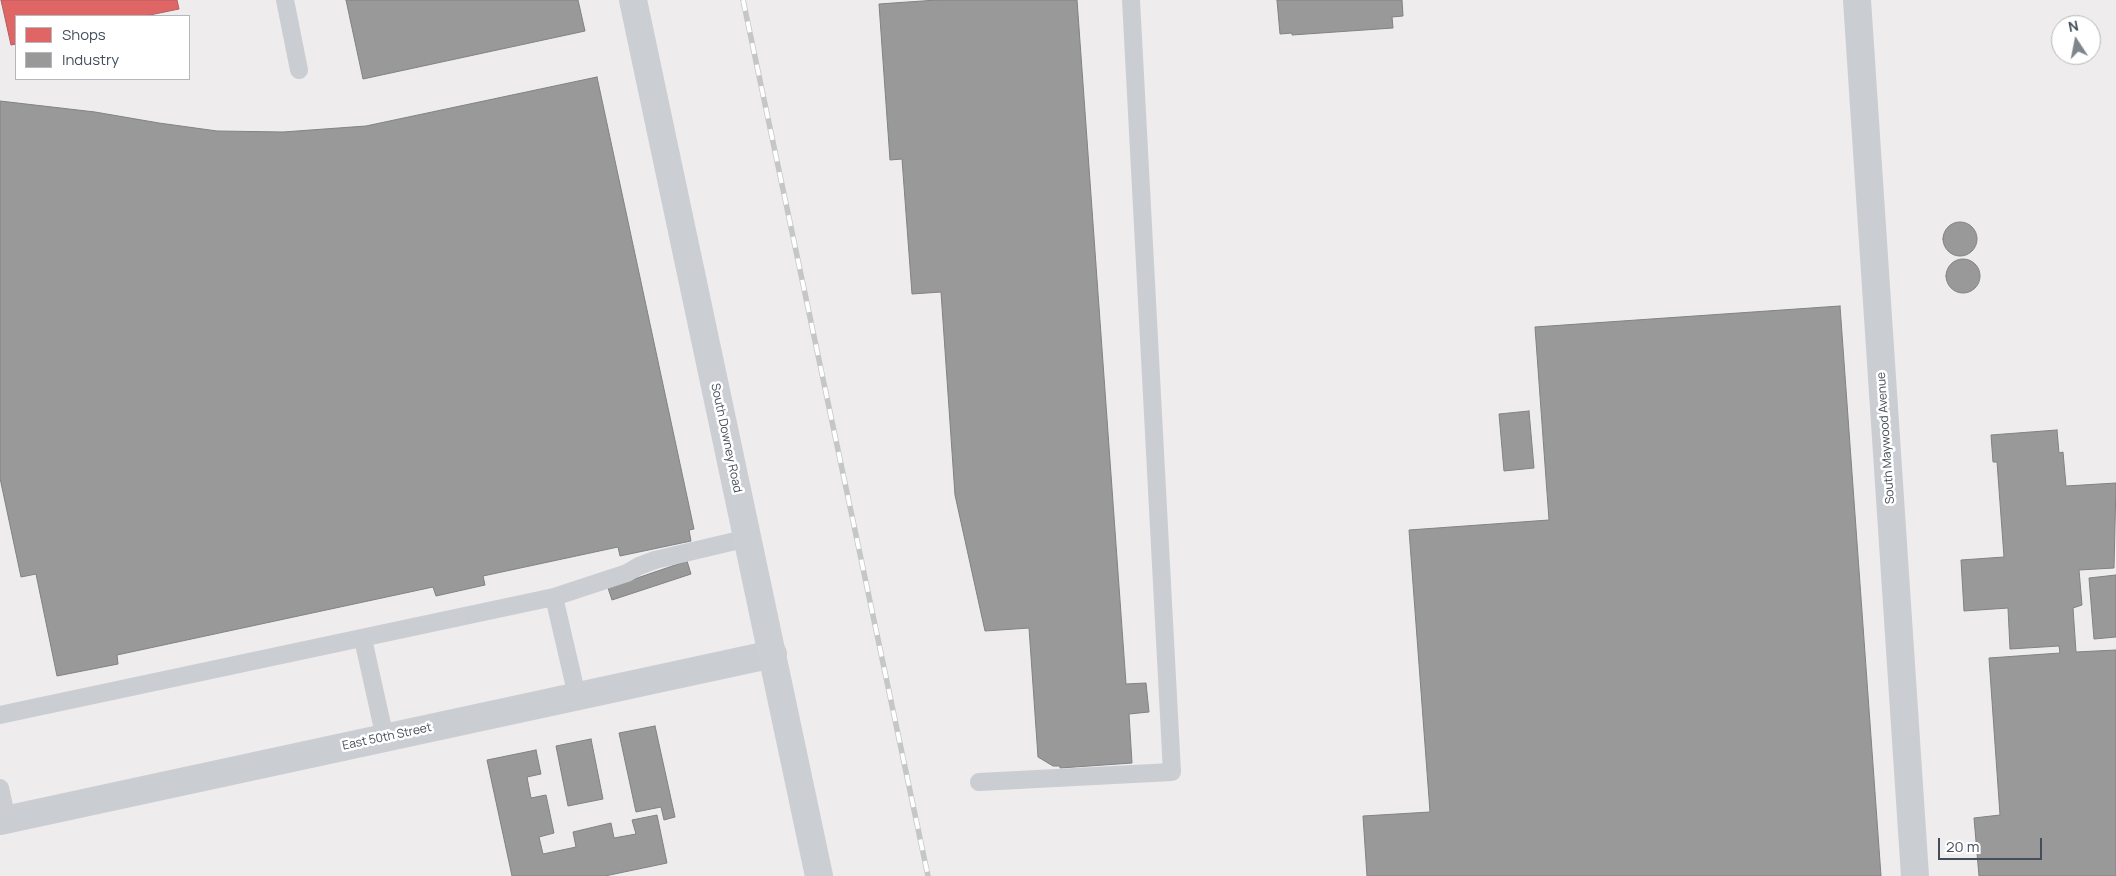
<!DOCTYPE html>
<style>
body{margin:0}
#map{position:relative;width:2116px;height:876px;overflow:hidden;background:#eeecec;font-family:Manrope,sans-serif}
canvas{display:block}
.legend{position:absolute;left:15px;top:15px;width:175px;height:65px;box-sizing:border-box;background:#fff;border:1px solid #b4b8bd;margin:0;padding:6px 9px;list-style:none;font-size:15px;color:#434e5a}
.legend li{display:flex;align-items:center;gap:10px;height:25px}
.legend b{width:25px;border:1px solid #b4b8bd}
.north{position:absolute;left:2051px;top:15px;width:50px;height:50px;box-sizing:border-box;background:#fff;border:1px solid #b4b8bd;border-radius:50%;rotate:349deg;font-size:14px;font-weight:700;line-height:20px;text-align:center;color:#434e5a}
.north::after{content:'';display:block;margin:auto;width:18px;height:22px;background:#7f858d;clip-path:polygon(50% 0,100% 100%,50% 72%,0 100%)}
.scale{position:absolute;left:1938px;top:838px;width:104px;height:22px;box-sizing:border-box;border:2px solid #434e5a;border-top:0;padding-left:6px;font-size:15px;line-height:18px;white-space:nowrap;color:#434e5a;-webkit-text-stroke:4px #fff;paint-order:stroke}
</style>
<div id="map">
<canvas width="2116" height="876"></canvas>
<ul class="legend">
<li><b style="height:14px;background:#e06666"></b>Shops</li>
<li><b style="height:14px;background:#999"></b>Industry</li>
</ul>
<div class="north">N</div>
<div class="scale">20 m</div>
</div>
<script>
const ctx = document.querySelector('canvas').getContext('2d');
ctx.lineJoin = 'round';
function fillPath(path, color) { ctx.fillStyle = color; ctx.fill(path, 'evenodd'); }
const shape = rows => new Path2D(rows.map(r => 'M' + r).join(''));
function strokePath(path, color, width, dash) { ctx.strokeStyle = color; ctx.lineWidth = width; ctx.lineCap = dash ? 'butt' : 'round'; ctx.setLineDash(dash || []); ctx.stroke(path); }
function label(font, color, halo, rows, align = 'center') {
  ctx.font = font + ' Manrope,sans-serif'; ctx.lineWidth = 5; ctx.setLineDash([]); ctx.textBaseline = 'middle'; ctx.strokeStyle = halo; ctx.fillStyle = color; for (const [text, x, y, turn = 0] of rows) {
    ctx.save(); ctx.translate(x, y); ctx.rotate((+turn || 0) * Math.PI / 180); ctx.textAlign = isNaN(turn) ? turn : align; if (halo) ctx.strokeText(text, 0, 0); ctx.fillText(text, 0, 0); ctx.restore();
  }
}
const shops = shape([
 [1,0,177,0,179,9,145,16,16,16,16,44,11,45,1,0]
]);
const industry = shape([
 [346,0,578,0,585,31,363,79,346,0],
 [937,0,1077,0,1126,684,1146,683,1149,712,1129,714,1132,763,1060,768,1060,766,1053,766,1038,757,1029,628,985,631,955,495,941,292,912,294,902,159,890,160,879,4,937,0],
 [1277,0,1402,0,1403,16,1392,17,1393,28,1292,35,1292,33,1280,34,1277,0],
 [597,77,694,529,689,530,691,541,620,556,618,547,483,576,485,585,436,596,433,587,117,655,118,664,57,676,36,574,21,577,0,478,0,101,95,112,159,123,217,131,283,132,366,126,597,77],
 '1943 239a17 17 0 1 1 34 0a17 17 0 1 1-34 0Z',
 '1946 276a17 17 0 1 1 34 0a17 17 0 1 1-34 0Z',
 [1840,306,1881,876,1367,876,1363,816,1430,812,1409,530,1549,520,1535,327,1840,306],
 [1529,411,1534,468,1504,471,1499,414,1529,411],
 [2057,430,2059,453,2063,452,2066,486,2116,483,2114,568,2079,570,2082,605,2073,608,2076,652,2116,650,2116,876,1979,876,1974,818,2000,815,1989,658,2060,653,2059,646,2010,649,2008,608,1964,611,1961,560,2004,557,1997,462,1993,462,1991,435,2057,430],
 [687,561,691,574,612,600,608,588,687,561],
 [2116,575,2116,637,2094,639,2089,578,2116,575],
 [655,726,675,817,664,820,661,807,636,812,619,733,655,726],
 [591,739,603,799,568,806,556,746,591,739],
 [536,750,541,774,527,777,531,798,546,795,554,833,539,837,543,854,576,847,573,832,611,823,614,838,636,834,632,820,657,815,667,863,605,876,512,876,487,760,536,750]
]);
const service = shape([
 [285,0,299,70],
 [554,597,577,696],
 [363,639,385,738],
 [0,715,554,597,627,573,639,566,655,560,748,538],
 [979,782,1172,772,1131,0],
 [0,788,7,820]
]);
const minor = shape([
 [1857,0,1915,876],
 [0,821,773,654]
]);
const secondary = shape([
 [633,0,819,876]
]);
const rail = shape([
 [743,0,928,876]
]);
const streetNames = [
 ["South Downey Road",726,438,78],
 ["South Maywood Avenue",1886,438,-94],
 ["East 50th Street",387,737,-12]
];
fillPath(shops, '#e06666');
strokePath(shops, '#b15f62', 1);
fillPath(industry, '#999');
strokePath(industry, '#7f8286', 1);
strokePath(service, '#cacdd1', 18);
strokePath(minor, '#cacdd1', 28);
strokePath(secondary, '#cbced2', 28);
strokePath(rail, '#c4c6c8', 5.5);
strokePath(rail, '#fff', 4, [11]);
label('12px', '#434e5a', '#fff', streetNames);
</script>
